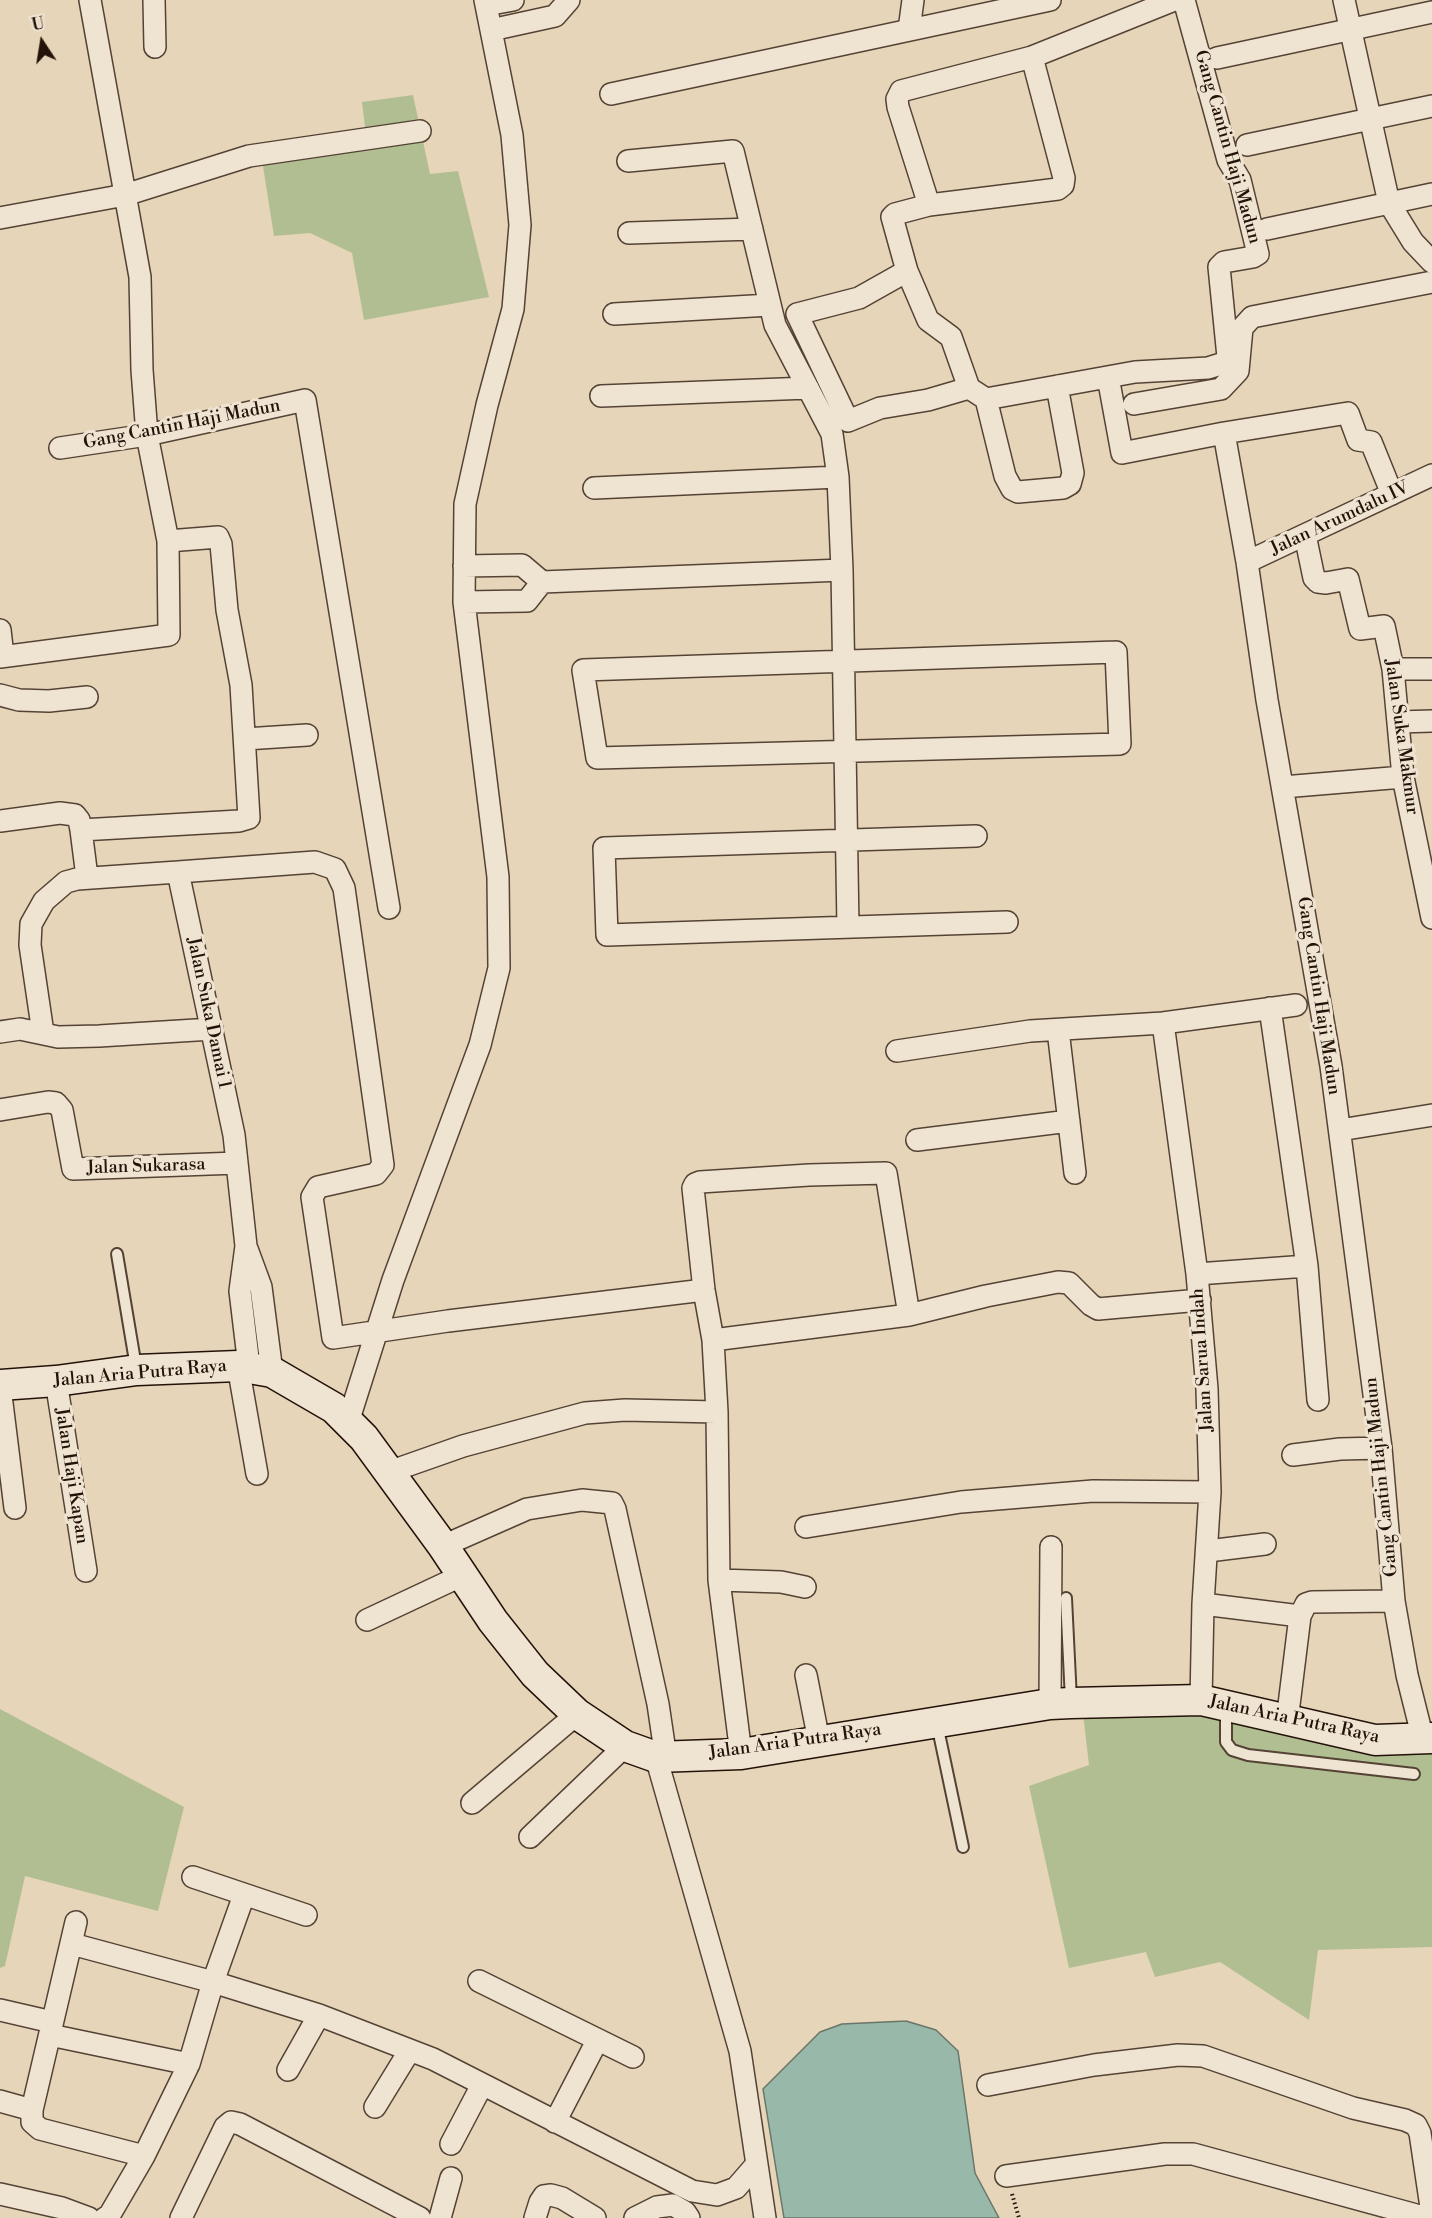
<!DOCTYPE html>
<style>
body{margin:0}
#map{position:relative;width:1432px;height:2218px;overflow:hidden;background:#e7d5b9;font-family:"Libre Bodoni",serif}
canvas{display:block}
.north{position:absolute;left:12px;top:12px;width:60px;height:60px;-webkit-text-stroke:4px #efe4d2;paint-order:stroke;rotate:348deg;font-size:16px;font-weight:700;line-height:24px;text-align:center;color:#231209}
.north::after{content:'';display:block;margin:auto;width:21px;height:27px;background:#231209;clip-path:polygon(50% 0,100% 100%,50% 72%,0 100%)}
</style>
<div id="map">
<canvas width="1432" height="2218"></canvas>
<div class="north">U</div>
</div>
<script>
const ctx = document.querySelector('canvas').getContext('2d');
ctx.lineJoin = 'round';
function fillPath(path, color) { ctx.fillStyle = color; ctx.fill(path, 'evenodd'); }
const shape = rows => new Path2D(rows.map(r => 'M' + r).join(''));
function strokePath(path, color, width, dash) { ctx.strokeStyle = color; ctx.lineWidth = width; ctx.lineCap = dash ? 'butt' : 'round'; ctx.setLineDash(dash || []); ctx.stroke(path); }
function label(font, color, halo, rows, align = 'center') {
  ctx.font = font + ' "Libre Bodoni",serif'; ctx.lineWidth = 6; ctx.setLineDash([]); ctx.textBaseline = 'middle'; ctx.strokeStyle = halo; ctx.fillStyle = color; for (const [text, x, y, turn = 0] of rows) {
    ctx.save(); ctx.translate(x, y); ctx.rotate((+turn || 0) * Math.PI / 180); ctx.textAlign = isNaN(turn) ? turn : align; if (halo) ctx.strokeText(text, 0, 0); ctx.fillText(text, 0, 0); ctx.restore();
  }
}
const green = shape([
 [413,95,430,174,458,171,489,297,364,320,352,253,310,233,274,236,262,160,367,143,362,102],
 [1171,1703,1432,1745,1432,1947,1318,1950,1309,2020,1220,1962,1155,1977,1146,1952,1069,1968,1029,1786,1089,1765,1082,1705],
 [0,1709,184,1807,158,1911,25,1876,5,1966,0,1968]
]);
const water = shape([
 [906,2021,936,2030,958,2051,975,2173,999,2218,784,2218,763,2089,820,2032,842,2024,906,2021]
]);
const path = shape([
 [1012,2194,1019,2218]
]);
const service = shape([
 [117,1254,136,1367],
 [1066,1598,1071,1700],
 [1226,1708,1226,1742,1232,1750,1248,1755,1414,1774],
 [937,1724,963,1847]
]);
const minor = shape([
 [154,0,155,47],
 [1344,0,1389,203,1413,242,1432,262],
 [486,5,513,0],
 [491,30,555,16,569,0],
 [909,30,913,0],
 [1217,58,1432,12],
 [611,94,1050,0],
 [1247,145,1432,106],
 [628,161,733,151,775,325,832,434,838,477,842,570,848,927],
 [929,205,898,107,897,99,901,91,1032,57],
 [0,218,125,195,249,156,420,131],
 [1267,229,1432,194],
 [629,233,752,229],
 [907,271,892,217,895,214,929,205,1058,189,1063,185,1064,178,1032,57,1174,0],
 [614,314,770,305],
 [1108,377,1122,453,1224,433,1247,562,1267,700,1331,1066,1381,1448,1394,1601,1407,1675,1423,1739],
 [969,388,928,400,880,408,848,421,797,314,859,298,907,271,928,320,951,337,969,388,986,399,1135,372,1208,368,1224,363,1228,357,1219,267,1224,262,1253,257,1258,254,1240,180,1228,160,1184,0],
 [601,396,808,388],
 [986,399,1005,476,1012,489,1018,492,1063,488,1070,484,1073,473,1057,386],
 [1134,404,1221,389,1238,371,1242,328,1252,317,1432,282],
 [1224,433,1348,413,1358,440,1371,442,1392,494],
 [60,448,147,435,305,400,389,908],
 [594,488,838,477],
 [1305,535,1314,578,1318,582,1326,583,1348,579,1360,629,1384,626,1393,669,1403,777,1432,918],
 [1247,562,1432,475],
 [464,566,522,565,542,582,842,570],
 [464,602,527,601,542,582],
 [0,630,3,656],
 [1116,652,1120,744,597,758,583,670,1116,652],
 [0,657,169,635,168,541,147,435,142,370,140,277,90,0],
 [1393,669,1432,669],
 [0,695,19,700,49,701,87,697],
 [1398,722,1432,721],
 [245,739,307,735],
 [1283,787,1403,777],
 [0,821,60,813,75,815,79,820,81,830,87,877],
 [81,830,239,821,249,818,241,685,227,610,221,544,218,537,168,541],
 [976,836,604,848,607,935,1007,922],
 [178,872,315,862,335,869,344,888,383,1165,376,1174,318,1187,312,1197,333,1338,448,1321,704,1290],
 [1270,1008,1307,1266,1318,1400],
 [1163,1023,1197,1274,1207,1389,1210,1492,1203,1604,1201,1700],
 [1058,1030,1075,1173],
 [0,1032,20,1029,58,1037,99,1036,212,1029],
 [43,1033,30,945,31,924,44,901,66,882,77,879,178,872,234,1135,246,1246,240,1291,249,1366],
 [897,1051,1030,1031,1163,1023,1296,1005],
 [0,1110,48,1102,56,1103,62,1110,73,1169,237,1163],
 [1340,1130,1432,1115],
 [917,1140,1069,1121],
 [247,1249,261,1287,272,1372],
 [1197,1274,1307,1266],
 [713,1340,909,1315,986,1296,1058,1282,1069,1283,1091,1305,1098,1309,1200,1300],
 [238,1366,257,1474],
 [56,1381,86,1571],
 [0,1387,15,1508],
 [348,1422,393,1280,480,1045,499,968,498,877,464,602,465,504,487,405,513,309,520,225,512,135,485,0],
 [1293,1455,1340,1449,1381,1448],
 [389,1472,463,1446,585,1413,625,1410,717,1412],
 [806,1527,961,1502,1093,1491,1210,1492],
 [443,1546,527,1509,582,1500,612,1503,615,1509,658,1704,666,1758],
 [1208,1551,1265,1544],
 [719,1580,781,1582,805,1587],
 [1203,1604,1300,1616],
 [367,1620,463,1575],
 [806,1675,819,1741],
 [1050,1704,1051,1547],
 [1287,1721,1300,1616,1306,1604,1312,1602,1394,1601],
 [741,1754,719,1580,717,1412,713,1340,704,1290,693,1188,695,1184,700,1182,809,1175,886,1173,909,1315],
 [656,1757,740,2051,765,2218],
 [472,1803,577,1714],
 [530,1837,625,1746],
 [193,1877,306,1915],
 [76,1922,32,2110,32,2122,40,2129,144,2156],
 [72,1944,213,1982,319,2015,433,2059,692,2191,717,2195,736,2188,756,2165],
 [479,1981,633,2057],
 [0,2010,52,2022],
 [50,2035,189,2064],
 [288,2070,319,2015],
 [988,2085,1094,2065,1178,2055,1203,2056,1353,2108,1405,2120,1416,2125,1420,2133,1432,2214],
 [0,2101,32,2110],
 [375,2107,410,2050],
 [555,2122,597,2041],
 [451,2144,482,2085],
 [1006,2176,1165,2154,1193,2154,1427,2218],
 [0,2194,62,2208,89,2218],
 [105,2218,109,2216,144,2156,189,2064,213,1982,244,1895],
 [181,2218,225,2127,231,2122,240,2124,420,2218],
 [440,2218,451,2178],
 [535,2218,540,2202,544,2196,551,2195,562,2198,595,2218],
 [635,2218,657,2207,673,2205,685,2212,689,2218]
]);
const secondary = shape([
 [0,1385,56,1381,137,1370,238,1366,272,1372,334,1408,364,1438,443,1546,493,1621,535,1674,577,1714,625,1746,656,1757,741,1754,1050,1704,1071,1703,1201,1700,1375,1740,1432,1738]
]);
const streetNames = [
 ["Gang Cantin Haji Madun",1227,147,74],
 ["Gang Cantin Haji Madun",182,425,-11],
 ["Jalan Arumdalu IV",1340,519,-25],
 ["Jalan Suka Makmur",1401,737,82],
 ["Gang Cantin Haji Madun",1318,996,81],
 ["Jalan Suka Damai 1",208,1013,78],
 ["Jalan Sukarasa",146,1167,-2],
 ["Jalan Sarua Indah",1203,1360,-94],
 ["Jalan Aria Putra Raya",140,1374,-5],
 ["Jalan Haji Kapan",71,1476,81],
 ["Gang Cantin Haji Madun",1382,1477,-96],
 ["Jalan Aria Putra Raya",1294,1720,12],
 ["Jalan Aria Putra Raya",795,1742,-8]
];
fillPath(green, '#b1be92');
fillPath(water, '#98b9a9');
strokePath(water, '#697669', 1.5);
strokePath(service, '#544335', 14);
strokePath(minor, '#544335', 24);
strokePath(secondary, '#231209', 33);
strokePath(path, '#231209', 4, [1.5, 3]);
strokePath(service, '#efe4d2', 10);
strokePath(minor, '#efe4d2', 21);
strokePath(secondary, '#efe4d2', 30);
label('18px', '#231209', '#efe4d2', streetNames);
</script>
